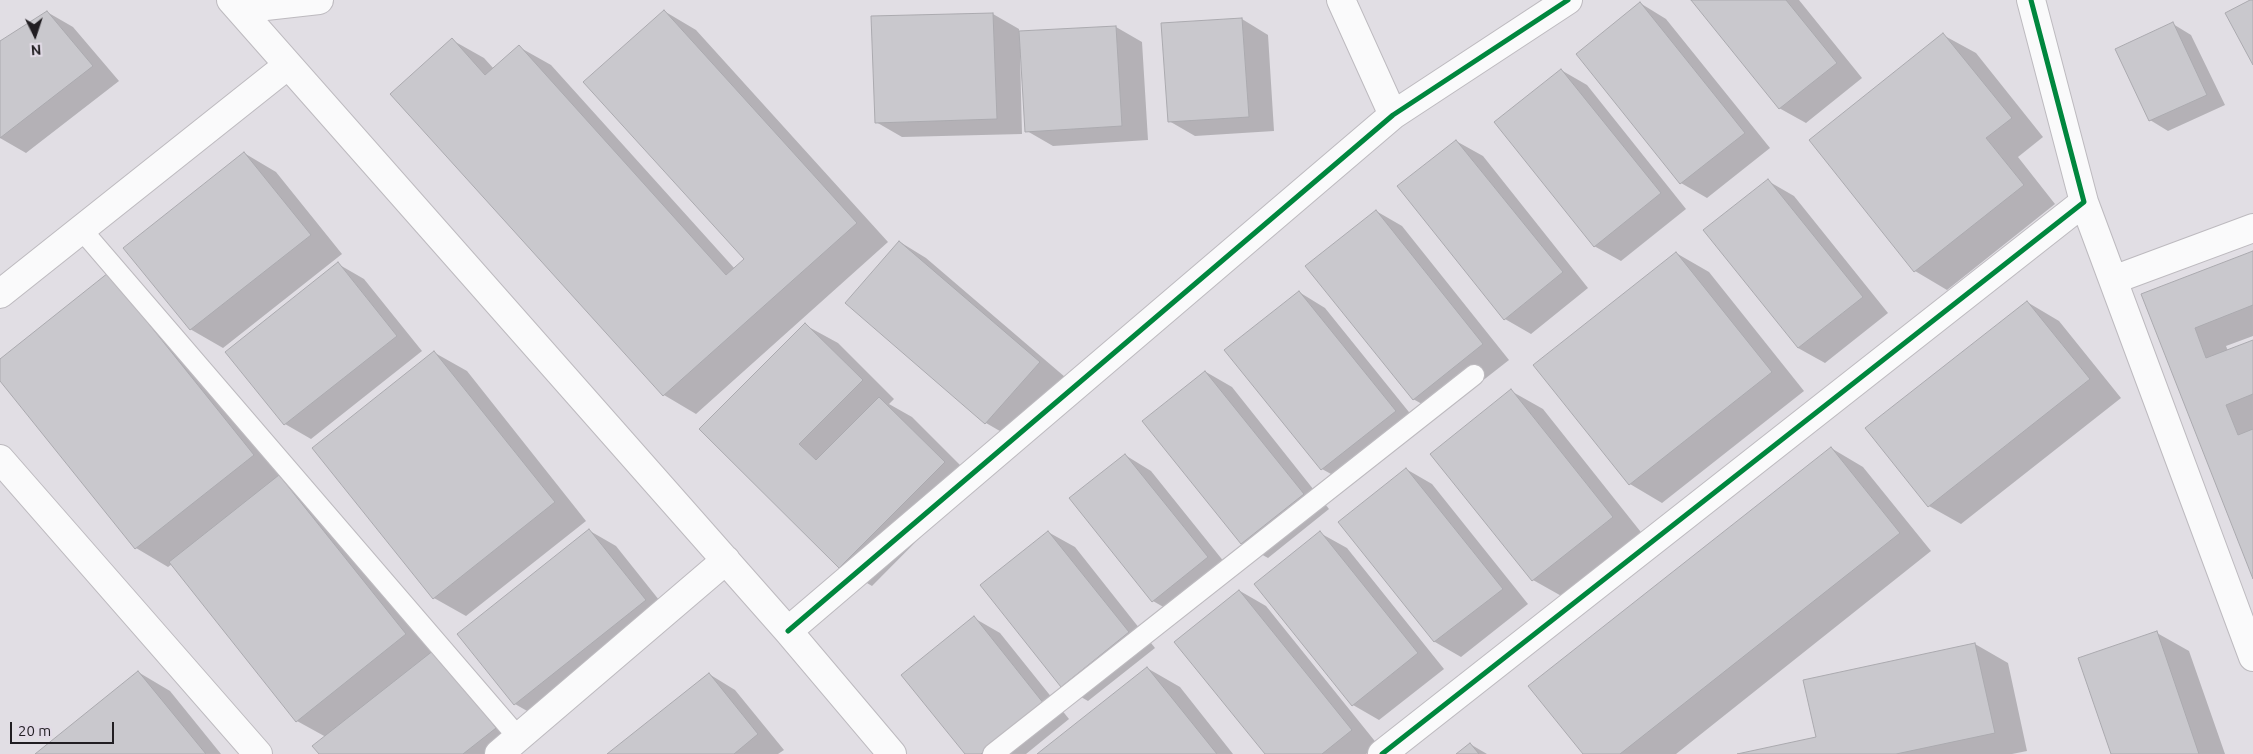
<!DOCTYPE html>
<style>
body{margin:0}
#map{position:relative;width:2253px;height:754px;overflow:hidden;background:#e1dee4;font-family:Ubuntu,sans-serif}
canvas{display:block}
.north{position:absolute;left:10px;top:10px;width:50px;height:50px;-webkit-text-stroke:4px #e2dbe7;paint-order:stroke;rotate:176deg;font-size:14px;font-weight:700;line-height:20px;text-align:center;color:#211e22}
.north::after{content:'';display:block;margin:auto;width:18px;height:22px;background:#211e22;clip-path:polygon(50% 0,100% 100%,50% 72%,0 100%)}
.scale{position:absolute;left:10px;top:722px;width:104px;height:22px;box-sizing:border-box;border:2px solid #211e22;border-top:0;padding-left:6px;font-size:15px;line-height:18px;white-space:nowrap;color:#211e22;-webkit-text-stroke:4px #e2dbe7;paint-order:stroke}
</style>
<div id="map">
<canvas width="2253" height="754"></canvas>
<div class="north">N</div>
<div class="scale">20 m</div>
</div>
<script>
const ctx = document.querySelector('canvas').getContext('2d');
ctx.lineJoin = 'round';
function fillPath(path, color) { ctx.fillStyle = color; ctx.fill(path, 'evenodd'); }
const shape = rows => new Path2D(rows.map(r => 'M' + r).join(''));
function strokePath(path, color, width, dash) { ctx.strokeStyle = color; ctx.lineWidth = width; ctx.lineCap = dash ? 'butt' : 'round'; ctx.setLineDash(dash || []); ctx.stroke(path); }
const shadow = shape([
 [1693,0,1799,0,1862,78,1806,123,1779,108],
 [1640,3,1666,19,1770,148,1707,198,1681,183],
 [664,11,696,30,888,242,696,414,664,395,452,40,484,58,494,69,519,47,551,65,735,269,746,259],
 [47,12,73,27,119,81,26,153,0,138,0,43],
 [993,14,1019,29,1019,33,1116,27,1142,42,1148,140,1053,146,1027,131,1022,54,1020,54,1022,134,902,137,876,122],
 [1242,19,1268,35,1274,131,1195,136,1169,121],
 [2173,24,2191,35,2225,105,2168,131,2150,120],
 [1943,35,1976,53,2043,137,2018,157,2055,204,1947,290,1915,271,1811,141],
 [1561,70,1587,85,1686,209,1621,261,1594,246],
 [1456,141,1483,156,1588,288,1531,334,1505,319],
 [244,153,276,172,342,254,223,348,190,329],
 [1768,181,1794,196,1888,313,1825,363,1798,348],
 [1376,211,1402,226,1509,360,1440,414,1413,399],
 [900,242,926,258,1065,377,1012,438,986,423,847,303],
 [2253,252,2253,336,2226,346,2228,351,2253,341,2253,576,2142,295],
 [1676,253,1709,272,1804,391,1662,503,1630,484],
 [338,264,364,279,422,351,311,439,285,424],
 [108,275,286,474,281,478,311,495,521,743,508,754,320,754,326,737,297,721,172,564,168,567,136,548,0,379,0,361],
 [1299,292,1325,308,1421,427,1349,484,1322,469,1226,350],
 [2027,302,2059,321,2121,398,1961,524,1929,506],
 [805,325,838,343,894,399,889,404,912,417,976,481,872,586,840,567,700,429],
 [435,353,467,371,586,521,466,616,434,598],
 [1206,372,1232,387,1329,509,1268,558,1241,543],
 [1511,391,1543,409,1644,536,1565,598,1533,580],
 [1831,448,1863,467,1931,551,1676,754,1585,754],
 [1125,455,1151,471,1233,573,1179,616,1153,601],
 [1406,469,1432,484,1528,604,1461,657,1435,642,1339,522],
 [590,531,616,546,671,615,541,719,515,704],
 [1048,532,1075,547,1155,648,1088,701,1062,686],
 [1320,533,1347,548,1444,669,1379,720,1353,705],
 [1240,591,1266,606,1378,745,1366,754,1266,754],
 [974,618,1000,633,1069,719,1026,754,966,754],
 [2157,633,2189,651,2225,754,2112,754],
 [1975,644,2008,663,2027,751,2012,754,1743,754,1817,738,1805,681],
 [1147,668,1180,687,1233,754,1039,754],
 [138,672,170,691,221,754,37,754],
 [709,674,735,690,784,750,778,754,609,754],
 [1470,744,1487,754,1458,754]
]);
const building = shape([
 [1691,0,1786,0,1837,63,1779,109,1691,0],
 [2250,0,2253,0,2253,65,2225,13,2250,0],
 [1640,2,1745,133,1680,184,1576,54,1640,2],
 [664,10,857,223,663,396,390,94,452,38,485,75,519,45,726,275,744,259,583,82,664,10],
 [47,11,93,66,0,138,0,41,47,11],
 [993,13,997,119,875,123,871,16,993,13],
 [1242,18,1249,117,1168,122,1161,23,1242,18],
 [2173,22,2207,95,2149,121,2115,49,2173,22],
 [1116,26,1122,126,1025,132,1019,31,1116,26],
 [1943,33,2012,118,1986,138,2024,185,1914,272,1809,140,1943,33],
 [1561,69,1661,193,1594,247,1494,122,1561,69],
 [1456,140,1563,272,1504,320,1397,186,1456,140],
 [244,152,311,235,190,330,123,248,244,152],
 [1768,179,1863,297,1798,348,1703,230,1768,179],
 [1376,210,1483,344,1413,400,1305,266,1376,210],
 [899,241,1040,362,985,424,845,303,899,241],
 [2253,251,2253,305,2195,328,2206,358,2253,340,2253,394,2226,405,2238,435,2253,429,2253,579,2141,294,2253,251],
 [1676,252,1772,372,1629,485,1533,365,1676,252],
 [338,262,397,336,284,425,225,352,338,262],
 [108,273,254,455,135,549,0,381,0,359,108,273],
 [1299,291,1396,411,1321,470,1224,350,1299,291],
 [2027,301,2090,379,1928,507,1865,428,2027,301],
 [805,323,863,380,799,444,816,460,879,397,945,462,839,568,699,429,805,323],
 [434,351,555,502,433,599,312,448,434,351],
 [1205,371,1304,494,1241,544,1142,421,1205,371],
 [1511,389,1613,517,1532,581,1430,454,1511,389],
 [1831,447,1900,533,1620,754,1583,754,1528,686,1831,447],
 [1125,454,1208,557,1152,602,1069,498,1125,454],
 [1406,468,1503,589,1434,642,1338,522,1406,468],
 [279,475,406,634,296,722,169,562,279,475],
 [589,529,646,600,514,705,457,634,589,529],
 [1048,531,1129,632,1061,687,980,585,1048,531],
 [1320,531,1418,653,1352,706,1254,584,1320,531],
 [1239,590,1352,730,1322,754,1265,754,1174,642,1239,590],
 [974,616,1044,704,981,754,965,754,901,675,974,616],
 [2157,631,2199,754,2111,754,2078,658,2157,631],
 [1975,643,1995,733,1896,754,1737,754,1816,737,1803,680,1975,643],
 [434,650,496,728,463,754,319,754,312,746,434,650],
 [1147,667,1217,754,1037,754,1147,667],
 [138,671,206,754,35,754,138,671],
 [709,673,758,734,734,754,607,754,709,673],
 [1470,743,1479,754,1456,754,1470,743]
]);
const service = shape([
 [81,229,518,737],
 [993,754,1474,375]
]);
const minor = shape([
 [231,0,788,631,892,754],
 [1341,0,1393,115],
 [239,9,319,0],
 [2084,202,2253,657],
 [2113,280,2253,228],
 [0,294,288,65],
 [0,459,258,754],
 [788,631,1393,115,1568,0],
 [499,754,726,560],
 [1382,754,2084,202,2031,0]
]);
const cycleway = shape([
 [788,631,1393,115,1568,0],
 [1382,754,2084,202,2031,0]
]);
fillPath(shadow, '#0003');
fillPath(building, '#c9c8cd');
strokePath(building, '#abaaaf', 1);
strokePath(service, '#bdbabf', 22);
strokePath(minor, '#bdbabf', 30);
strokePath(service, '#fafafb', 20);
strokePath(minor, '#fafafb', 28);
strokePath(cycleway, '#00873e', 5);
</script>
